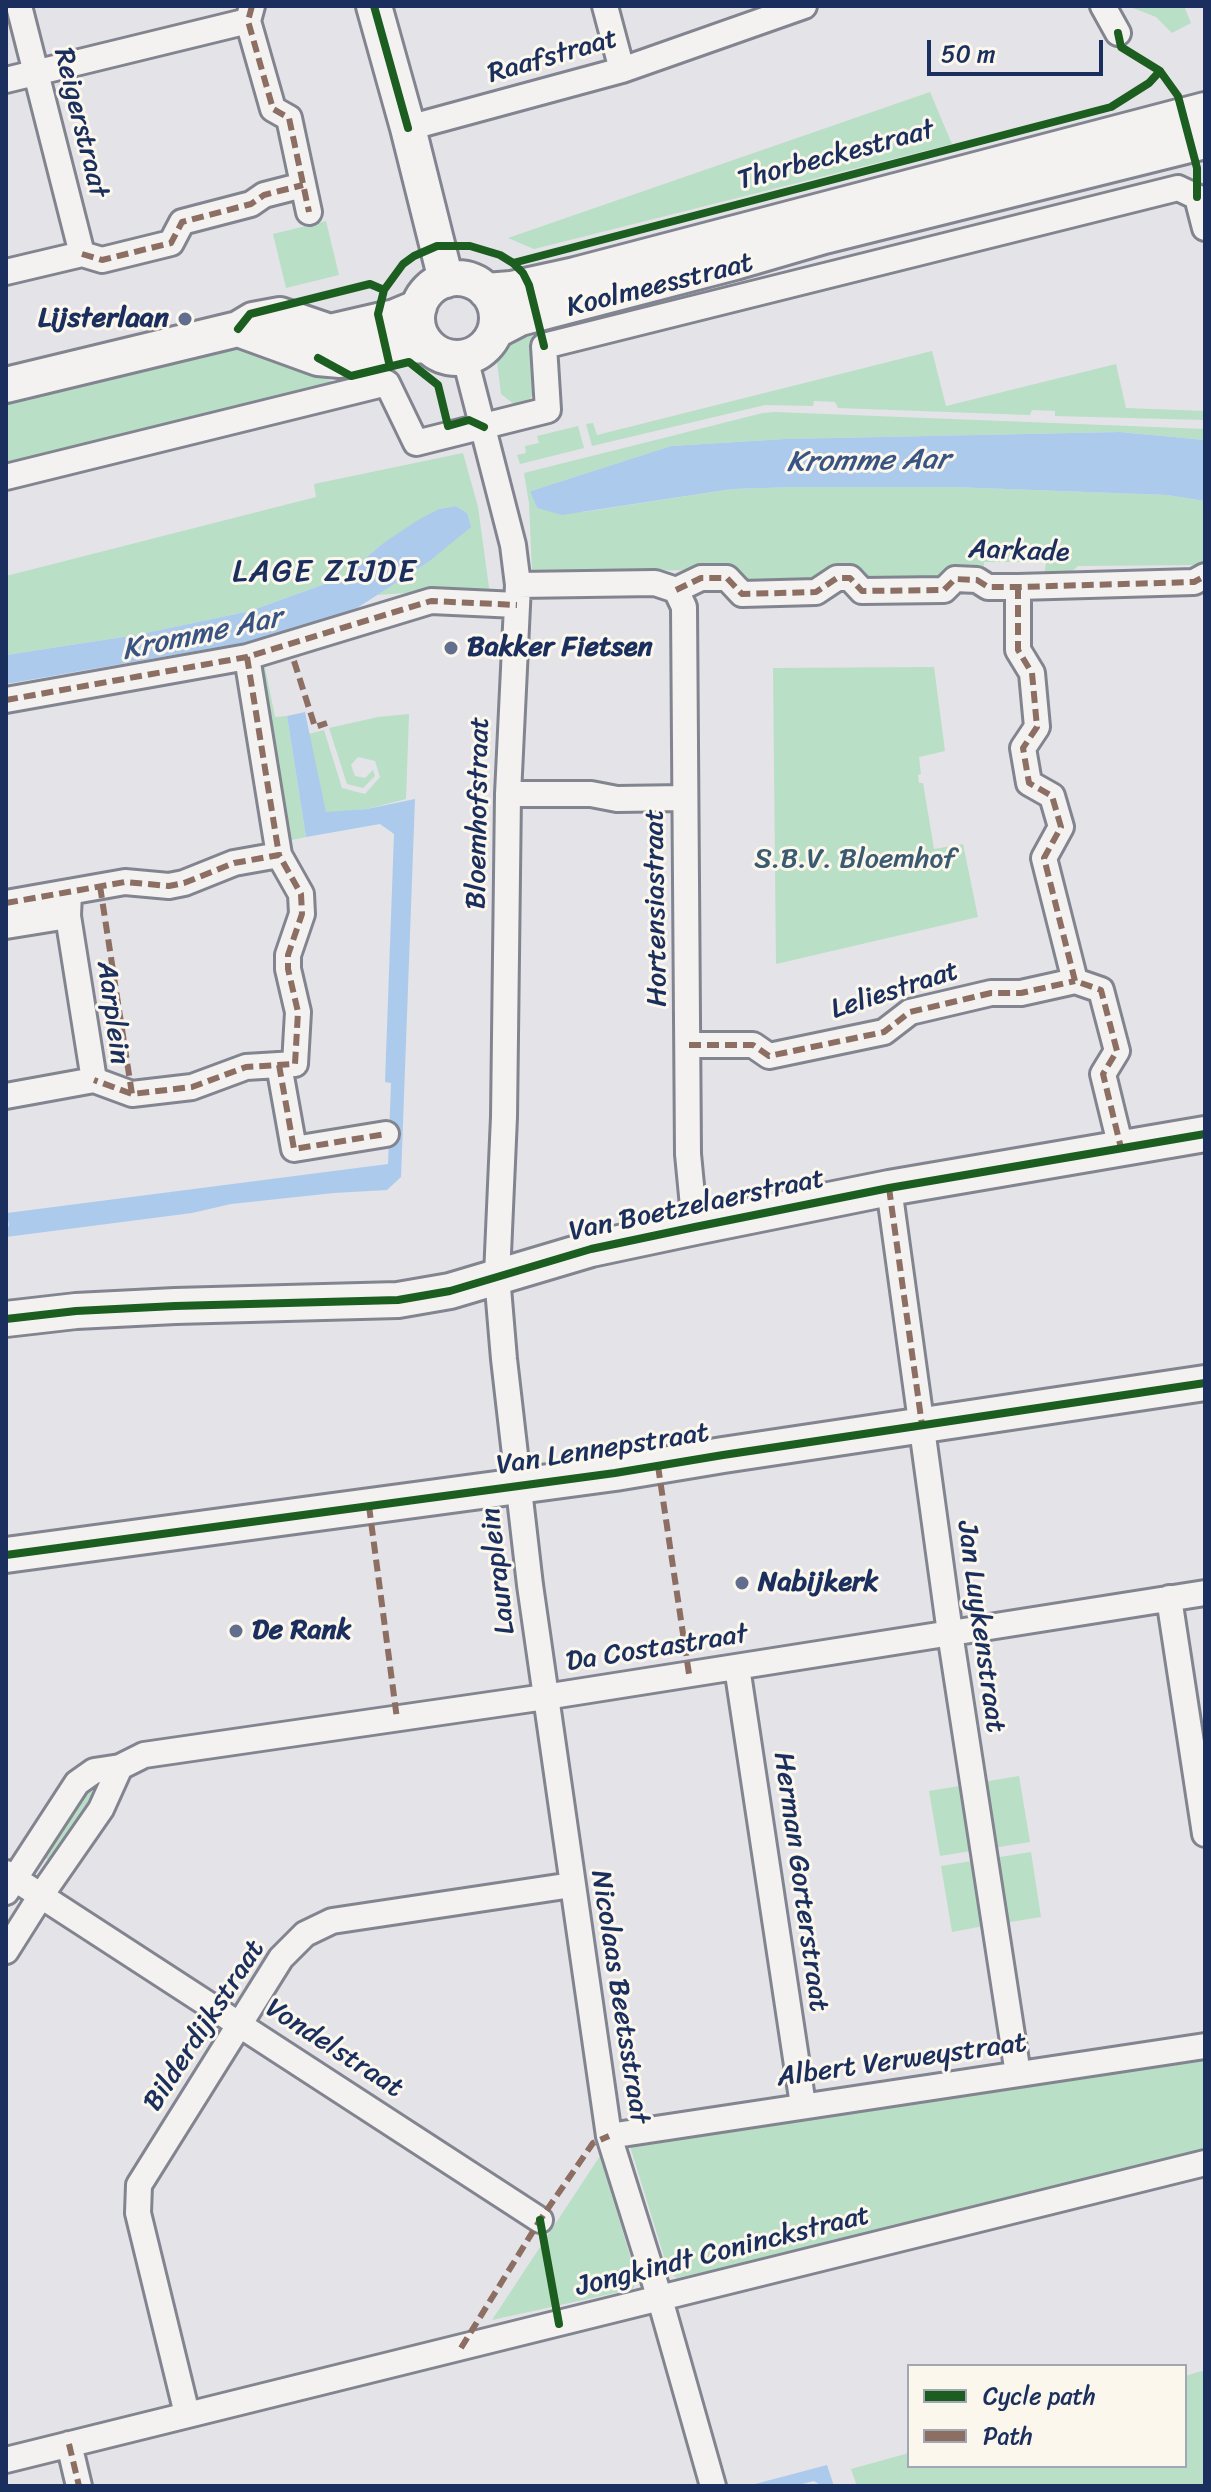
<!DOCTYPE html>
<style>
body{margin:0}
#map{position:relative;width:1211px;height:2492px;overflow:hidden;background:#e4e3e8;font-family:Sriracha,sans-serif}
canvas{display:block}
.frame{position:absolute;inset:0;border:8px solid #1b2f5e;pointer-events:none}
.legend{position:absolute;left:907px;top:2364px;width:280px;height:104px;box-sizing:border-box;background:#fbf7ec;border:2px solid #a1a7b3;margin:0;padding:10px 14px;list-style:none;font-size:24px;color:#1b2f5e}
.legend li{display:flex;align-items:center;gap:16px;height:40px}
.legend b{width:40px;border:2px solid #a1a7b3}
.scale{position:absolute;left:927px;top:40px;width:176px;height:36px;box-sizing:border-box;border:4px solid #1b2f5e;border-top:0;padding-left:10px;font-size:24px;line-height:28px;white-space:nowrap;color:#1b2f5e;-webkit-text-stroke:6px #fbf7ec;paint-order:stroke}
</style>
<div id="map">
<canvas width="1211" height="2492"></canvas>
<div class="frame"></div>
<ul class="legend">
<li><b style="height:10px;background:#1b5e20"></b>Cycle path</li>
<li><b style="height:10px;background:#8d6e63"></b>Path</li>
</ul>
<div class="scale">50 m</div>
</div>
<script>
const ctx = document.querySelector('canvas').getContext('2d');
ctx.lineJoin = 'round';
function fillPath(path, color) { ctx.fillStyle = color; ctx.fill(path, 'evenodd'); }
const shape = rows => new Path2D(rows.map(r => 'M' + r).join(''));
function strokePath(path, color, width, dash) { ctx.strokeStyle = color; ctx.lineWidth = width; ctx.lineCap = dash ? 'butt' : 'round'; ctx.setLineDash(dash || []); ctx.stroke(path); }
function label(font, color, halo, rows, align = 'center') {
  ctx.font = font + ' Sriracha,sans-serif'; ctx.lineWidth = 6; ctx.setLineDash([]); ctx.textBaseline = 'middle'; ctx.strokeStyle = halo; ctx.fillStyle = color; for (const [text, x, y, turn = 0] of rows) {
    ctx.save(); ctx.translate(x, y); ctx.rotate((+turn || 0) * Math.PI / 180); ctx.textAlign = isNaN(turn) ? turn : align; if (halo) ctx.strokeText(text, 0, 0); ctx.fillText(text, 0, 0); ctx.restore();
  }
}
const green = shape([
 [1128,6,1184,6,1191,23,1172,33,1156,17],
 [930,92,952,144,534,249,508,238],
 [326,221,339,275,286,288,273,234],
 [531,328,537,386,530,399,515,405,501,394,497,361,506,342],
 [244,345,271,352,344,387,6,469,6,404,204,352],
 [932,351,946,406,1116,364,1126,408,1205,411,1205,420,1055,416,1055,411,1032,410,1030,415,838,408,835,402,814,401,813,406,765,405,592,446,586,424,593,423,597,435],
 [775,412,1205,429,1205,440,1120,432,785,439,671,446,531,491,531,494,537,508,584,512,732,489,796,487,952,487,1167,495,1205,501,1205,565,1078,566,1064,578,1044,576,1046,562,984,562,984,571,938,583,867,582,856,571,823,571,811,582,744,582,732,570,532,571,529,503,524,473,763,413],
 [578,426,584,448,520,464,517,455,526,453,525,446,539,443,537,436],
 [463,453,478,507,490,595,448,590,377,595,427,563,467,513,456,506,439,509,382,544,344,577,250,611,136,635,6,655,6,576,316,497,314,484],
 [265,667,275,717,287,716,306,837,287,841,257,669],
 [934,667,945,751,919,757,921,774,918,775,919,783,923,783,934,849,963,844,978,917,776,964,773,668],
 [409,714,406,799,367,809,326,813,309,734,324,730,342,788,365,794,380,777,375,761,358,757,351,765,355,776,365,778,373,770,375,776,363,788,347,784,329,728,378,717],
 [1019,1776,1030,1842,993,1848,983,1782],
 [966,1785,977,1850,940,1856,929,1791],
 [83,1786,98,1796,53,1863,38,1853],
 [1031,1852,1041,1917,1004,1923,994,1858],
 [978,1860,989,1925,952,1932,941,1866],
 [1205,2053,1205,2153,1068,2189,677,2278,669,2273,630,2146,632,2140],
 [600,2156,637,2279,633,2289,492,2320],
 [1205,2370,1205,2486,857,2486,851,2469,909,2453,909,2466,1185,2466,1185,2376]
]);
const water = shape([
 [1120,432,1205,440,1205,501,1167,495,952,487,796,487,732,489,562,515,537,508,531,494,531,491,671,446,785,439],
 [456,506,467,513,471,527,427,563,357,608,317,626,259,640,6,684,6,655,136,635,250,611,344,577,382,544,418,520,439,509],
 [305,712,326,812,367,809,415,799,401,1177,387,1190,334,1193,231,1204,192,1213,6,1237,6,1227,9,1226,7,1213,388,1164,391,1083,385,1082,394,834,380,824,306,837,287,716],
 [827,2465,834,2486,822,2486,814,2481,794,2486,755,2484]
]);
const street = shape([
 [19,6,82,254],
 [252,6,248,21,273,109,289,118,309,212],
 [605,6,622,70],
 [1103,6,1118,33],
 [6,80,248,21],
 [408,128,622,70,804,6],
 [6,272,82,254,102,260,171,243,182,222,251,204,264,195,303,185],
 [465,358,513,545,518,585,508,794,504,1117,497,1276,504,1359,530,1585,609,2136,660,2299,713,2486],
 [6,477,387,383,416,443,548,410,544,346,1178,188,1197,197,1205,228],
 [518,585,655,583,676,590,701,578,727,578,742,594,816,592,837,578,850,578,862,591,944,590,955,579,977,580,988,587,1018,587,1194,582,1205,576],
 [1018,587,1018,650,1032,673,1037,727,1023,748,1029,783,1052,796,1061,827,1044,858,1075,981,1101,990,1117,1051,1103,1074,1121,1148],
 [676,590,684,607,688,1154,695,1227],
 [247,657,279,855],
 [6,700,247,657,431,601,517,605],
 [508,794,591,794,617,799,685,798],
 [6,903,125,882,169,886,184,883,234,863,279,855,301,894,302,914,288,955,288,969,298,1012,295,1064,246,1067,192,1087,132,1094,94,1080],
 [6,926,68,916],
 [689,1045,753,1045,769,1056,884,1032,910,1012,991,993,1021,993,1075,981],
 [279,1065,294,1149,386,1134],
 [6,1096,94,1080,68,916,69,892],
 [889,1188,950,1633,1018,2074],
 [1169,1598,1205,1834],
 [737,1667,803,2105],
 [6,1873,540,2220],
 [6,1892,77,1783,94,1771,120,1767,144,1755,545,1697,1205,1593],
 [6,1951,42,1894,101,1809,120,1767],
 [609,2136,1205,2046],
 [187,2414,138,2213,139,2185,281,1958,305,1934,332,1921,572,1885],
 [69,2444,79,2486],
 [6,2460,1205,2163]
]);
const secondary = shape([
 [374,6,408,128,446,280],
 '417 318a40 40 0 1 1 80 0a40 40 0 1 1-80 0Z',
 [486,291,511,289,575,275,1205,110],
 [238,329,318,358,340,360,402,346,427,345],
 [495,331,520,318,735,262,824,236,1205,141],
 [6,385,238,329,253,320,280,315,330,332,395,317,419,307],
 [6,1319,76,1311,175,1306,398,1300,450,1291,591,1249,695,1227,889,1188,1205,1134],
 [6,1555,615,1473,723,1455,1205,1383]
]);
const quiet = shape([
 [252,6,248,21,273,109,289,118,309,212],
 [82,254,102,260,171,243,182,222,251,204,264,195,303,185],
 [1018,587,1018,650,1032,673,1037,727,1023,748,1029,783,1052,796,1061,827,1044,858,1075,981,1101,990,1117,1051,1103,1074,1121,1148],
 [676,590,701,578,727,578,742,594,816,592,837,578,850,578,862,591,944,590,955,579,977,580,988,587,1018,587,1194,582,1205,576],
 [247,657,279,855],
 [294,661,315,727,327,723],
 [6,700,247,657,431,601,517,605],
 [100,886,132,1094],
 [6,903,125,882,169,886,184,883,234,863,279,855,301,894,302,914,288,955,288,969,298,1012,295,1064,246,1067,192,1087,132,1094,94,1080],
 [689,1045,753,1045,769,1056,884,1032,910,1012,991,993,1021,993,1075,981],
 [279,1065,294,1149,386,1134],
 [889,1188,922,1425],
 [658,1466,689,1674],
 [369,1506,397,1719],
 [461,2348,540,2220,593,2143,609,2136],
 [69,2444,79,2486]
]);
const cycleway = shape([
 [374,6,408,128],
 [1118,33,1121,47,1160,71,1178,96,1197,168,1197,197],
 [513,263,1111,107,1149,83,1160,71],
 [238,329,250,314,370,284,384,290],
 [318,358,351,376,409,362,438,385,448,426,469,420,484,427],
 [390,367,378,314,384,290,403,264,414,256,437,246,470,246,500,255,513,263,523,273,529,285,544,346],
 [6,1319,76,1311,175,1306,398,1300,450,1291,591,1249,695,1227,889,1188,1205,1134],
 [6,1555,615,1473,723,1455,1205,1383],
 [540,2220,559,2324]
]);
const markers = [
 [185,319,8,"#616e8e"],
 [451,648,8,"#616e8e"],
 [742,1583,8,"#616e8e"],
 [236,1631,8,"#616e8e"]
];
const streetNames = [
 ["Raafstraat",553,57,-16],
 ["Reigerstraat",80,123,76],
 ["Thorbeckestraat",836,156,-15],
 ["Koolmeesstraat",660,286,-14],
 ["Aarkade",1019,552,2],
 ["Bloemhofstraat",479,813,-89],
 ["Hortensiastraat",657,908,-91],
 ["Leliestraat",895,991,-18],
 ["Aarplein",112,1013,82],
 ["Van Boetzelaerstraat",697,1206,-12],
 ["Van Lennepstraat",603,1450,-9],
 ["Lauraplein",499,1571,-97],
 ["Jan Luykenstraat",980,1627,82],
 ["Da Costastraat",657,1649,-9],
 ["Herman Gorterstraat",800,1882,82],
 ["Nicolaas Beetsstraat",619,1997,81],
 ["Bilderdijkstraat",205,2026,-57],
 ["Vondelstraat",334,2049,33],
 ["Albert Verweystraat",902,2061,-8],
 ["Jongkindt Coninckstraat",723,2252,-14]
];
const poiNames = [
 ["Lijsterlaan",169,319,"right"],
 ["Bakker Fietsen",467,648],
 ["Nabijkerk",758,1583],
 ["De Rank",252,1631]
];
const parkNames = [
 ["S.B.V. Bloemhof",855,860]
];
const waterNames = [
 ["Kromme Aar",868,462,-1],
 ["Kromme Aar",202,635,-12]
];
const quarterNames = [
 ["LAGE ZIJDE",325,573]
];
fillPath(green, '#b9dfc6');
fillPath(water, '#accbec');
strokePath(street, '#828590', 30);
strokePath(secondary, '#828590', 40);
strokePath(street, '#f3f2f0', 24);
strokePath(secondary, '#f3f2f0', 34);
strokePath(quiet, '#8d6e63', 6, [12, 6]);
strokePath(cycleway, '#1b5e20', 8);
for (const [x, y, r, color] of markers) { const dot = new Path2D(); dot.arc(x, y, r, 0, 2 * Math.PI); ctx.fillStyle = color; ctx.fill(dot); strokePath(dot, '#fbf7ec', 3); }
label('28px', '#1b2f5e', '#fbf7ec', streetNames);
label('bold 28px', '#1b2f5e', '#fbf7ec', poiNames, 'left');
label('28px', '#3a5a71', '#fbf7ec', parkNames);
label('italic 30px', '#395482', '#fbf7ec', waterNames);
ctx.letterSpacing = '2px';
label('32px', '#1b2f5e', '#fbf7ec', quarterNames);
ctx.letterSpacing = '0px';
</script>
